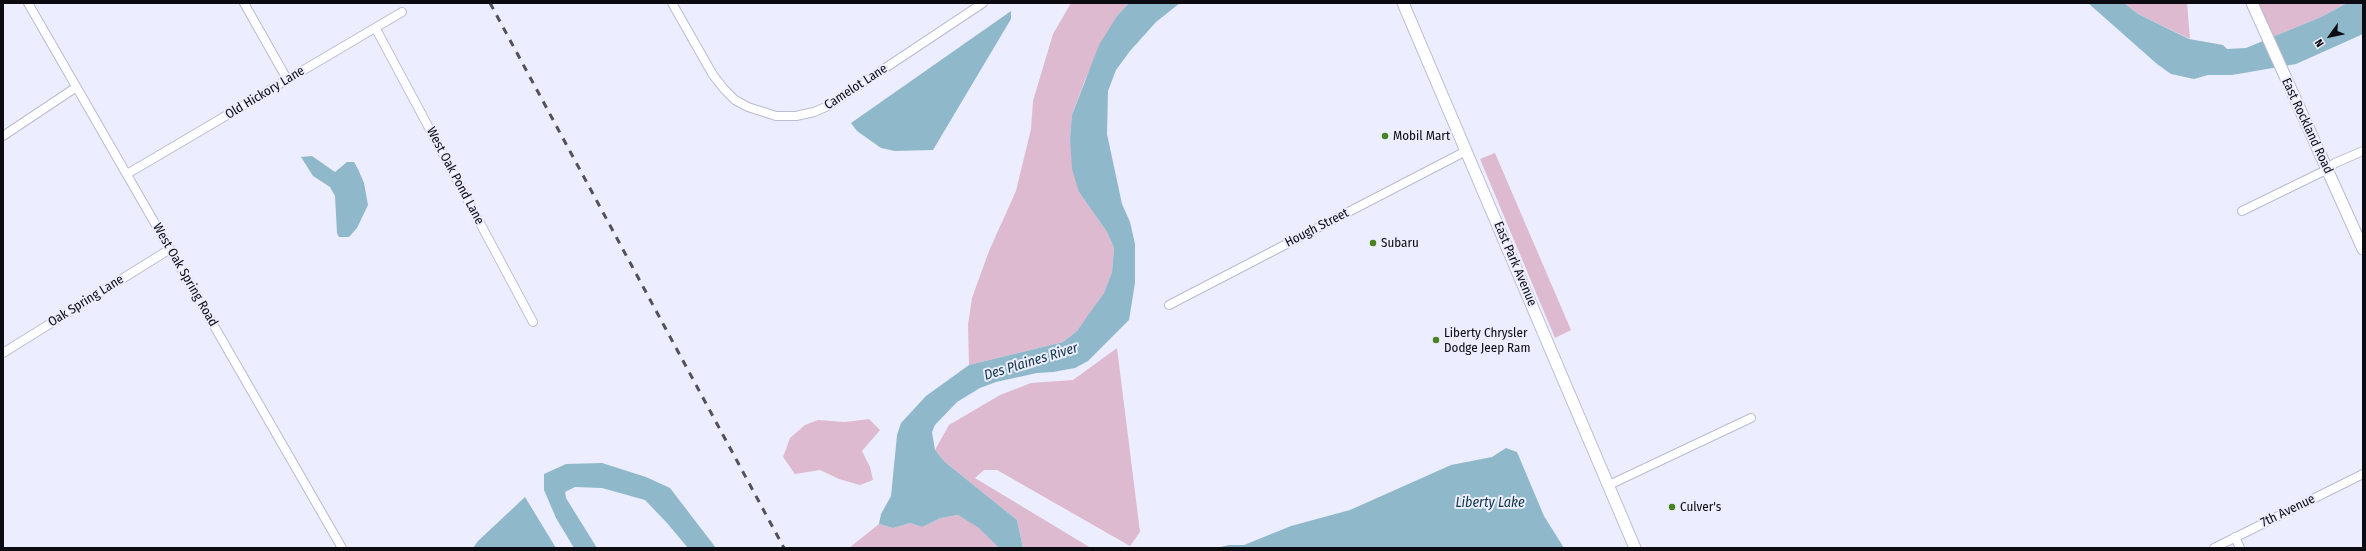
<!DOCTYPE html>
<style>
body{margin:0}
#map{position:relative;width:2366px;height:551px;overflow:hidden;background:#ecedfe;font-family:"Fira Sans Condensed",sans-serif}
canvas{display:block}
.frame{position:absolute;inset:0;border:4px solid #0b0b11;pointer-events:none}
.north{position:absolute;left:2310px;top:16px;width:40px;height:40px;-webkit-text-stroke:3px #ecedfe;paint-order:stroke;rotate:237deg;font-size:11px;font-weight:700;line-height:16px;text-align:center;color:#0b0b11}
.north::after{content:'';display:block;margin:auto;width:14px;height:18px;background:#0b0b11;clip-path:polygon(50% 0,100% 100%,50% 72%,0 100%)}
</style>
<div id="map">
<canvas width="2366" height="551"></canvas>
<div class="frame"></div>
<div class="north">N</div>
</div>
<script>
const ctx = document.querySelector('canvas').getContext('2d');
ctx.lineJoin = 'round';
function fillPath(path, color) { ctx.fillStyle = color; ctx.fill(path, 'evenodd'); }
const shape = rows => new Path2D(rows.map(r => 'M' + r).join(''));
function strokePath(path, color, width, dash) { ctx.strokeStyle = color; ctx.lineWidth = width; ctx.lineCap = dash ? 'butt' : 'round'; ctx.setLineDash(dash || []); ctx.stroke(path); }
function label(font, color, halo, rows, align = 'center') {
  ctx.font = font + ' "Fira Sans Condensed",sans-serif'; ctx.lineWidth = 4; ctx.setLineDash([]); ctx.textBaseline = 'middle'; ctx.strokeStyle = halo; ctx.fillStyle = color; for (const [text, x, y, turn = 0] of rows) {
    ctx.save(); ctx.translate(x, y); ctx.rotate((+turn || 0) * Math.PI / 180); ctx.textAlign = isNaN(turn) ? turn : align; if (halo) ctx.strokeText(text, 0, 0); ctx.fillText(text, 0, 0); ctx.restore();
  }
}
const green = shape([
 [1071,3,1129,3,1117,16,1085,80,1072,115,1070,138,1079,192,1107,232,1114,248,1112,272,1104,293,1091,314,1077,331,1063,342,969,365,968,325,972,298,989,251,1016,191,1031,129,1033,101,1053,34],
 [2124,3,2187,3,2190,39,2138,14],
 [2254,3,2347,3,2321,17,2268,39],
 [1495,153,1571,330,1555,338,1480,159],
 [1117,348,1140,532,1130,546,997,470,984,470,975,478,1091,548,1023,548,1017,520,945,462,935,450,949,425,1000,395,1031,383,1073,380],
 [869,419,880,430,862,451,870,467,873,480,860,485,839,479,820,470,795,474,783,457,790,438,805,425,818,420,845,422],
 [958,515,979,527,999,548,849,548,879,524,893,528,910,523,922,527,941,518]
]);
const water = shape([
 [1129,3,1180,3,1156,22,1130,51,1116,70,1108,91,1107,134,1122,204,1130,222,1135,244,1135,283,1129,320,1088,361,1075,368,1053,372,1037,373,996,382,980,388,957,402,935,425,932,432,935,450,945,462,1017,520,1023,548,999,548,979,528,958,515,941,518,922,527,910,523,893,528,879,524,881,514,891,496,897,435,901,423,926,396,969,365,1063,342,1077,331,1104,293,1112,272,1114,248,1107,232,1079,192,1072,169,1070,138,1072,115,1099,45,1117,16],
 [2088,3,2124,3,2138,14,2189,39,2223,45,2227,49,2246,48,2321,17,2347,3,2363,3,2363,34,2296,64,2232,75,2208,75,2194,79,2171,74,2157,64],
 [1011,11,1011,19,933,150,895,151,881,148,857,131,851,123],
 [312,156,335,172,347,162,354,162,358,169,364,183,368,205,357,228,349,237,339,237,337,233,335,196,330,187,313,176,301,157],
 [1506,448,1517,452,1544,516,1564,548,1216,548,1229,545,1244,545,1291,526,1350,510,1451,465,1492,457],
 [602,463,646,477,670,488,716,548,688,548,667,523,645,500,602,488,575,487,565,492,566,498,597,548,574,548,556,518,544,490,544,474,566,464],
 [525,497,556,548,473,548,478,541]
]);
const street = shape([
 [28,3,342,548],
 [244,3,287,79],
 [672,3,713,75,724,89,735,100,748,107,776,116,796,116,814,112,828,106,983,3],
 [376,29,533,322],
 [3,136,75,88],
 [127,174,402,12],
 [2242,211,2326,170,2335,163,2363,151],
 [1169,305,1466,151],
 [3,353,170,249],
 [1609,485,1751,418],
 [2235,537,2240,548],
 [2214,548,2363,474]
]);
const secondary = shape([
 [1403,3,1635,548],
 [2252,3,2363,249]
]);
const rail = shape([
 [490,3,784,548]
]);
const markers = [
 [1385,136,4,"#478320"],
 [1373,243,4,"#478320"],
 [1436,340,4,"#478320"],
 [1672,507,4,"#478320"]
];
const streetNames = [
 ["Camelot Lane",856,87,-33],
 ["Old Hickory Lane",265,93,-31],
 ["East Rockland Road",2307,126,65],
 ["West Oak Pond Lane",455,176,62],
 ["Hough Street",1317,228,-27],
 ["East Park Avenue",1515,264,67],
 ["West Oak Spring Road",185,275,60],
 ["Oak Spring Lane",86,301,-32],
 ["7th Avenue",2288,511,-26]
];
const poiNames = [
 ["Mobil Mart",1393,136],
 ["Subaru",1381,243],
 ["Liberty Chrysler",1444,333],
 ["Dodge Jeep Ram",1444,348],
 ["Culver's",1680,507]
];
const waterNames = [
 ["Des Plaines River",1031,362,-17],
 ["Liberty Lake",1490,503]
];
fillPath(green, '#ddbacf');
fillPath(water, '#8fb9ca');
strokePath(street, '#babbcf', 10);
strokePath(secondary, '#babbcf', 13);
strokePath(street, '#fff', 8);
strokePath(secondary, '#fff', 11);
strokePath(rail, '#51515a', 3, [7, 7]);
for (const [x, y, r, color] of markers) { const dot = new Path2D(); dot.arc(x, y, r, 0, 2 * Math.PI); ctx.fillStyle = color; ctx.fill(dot); strokePath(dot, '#ecedfe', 1.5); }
label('13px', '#0b0b11', '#ecedfe', streetNames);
label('13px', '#0b0b11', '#ecedfe', poiNames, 'left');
label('italic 14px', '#0d3441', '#ecedfe', waterNames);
</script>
